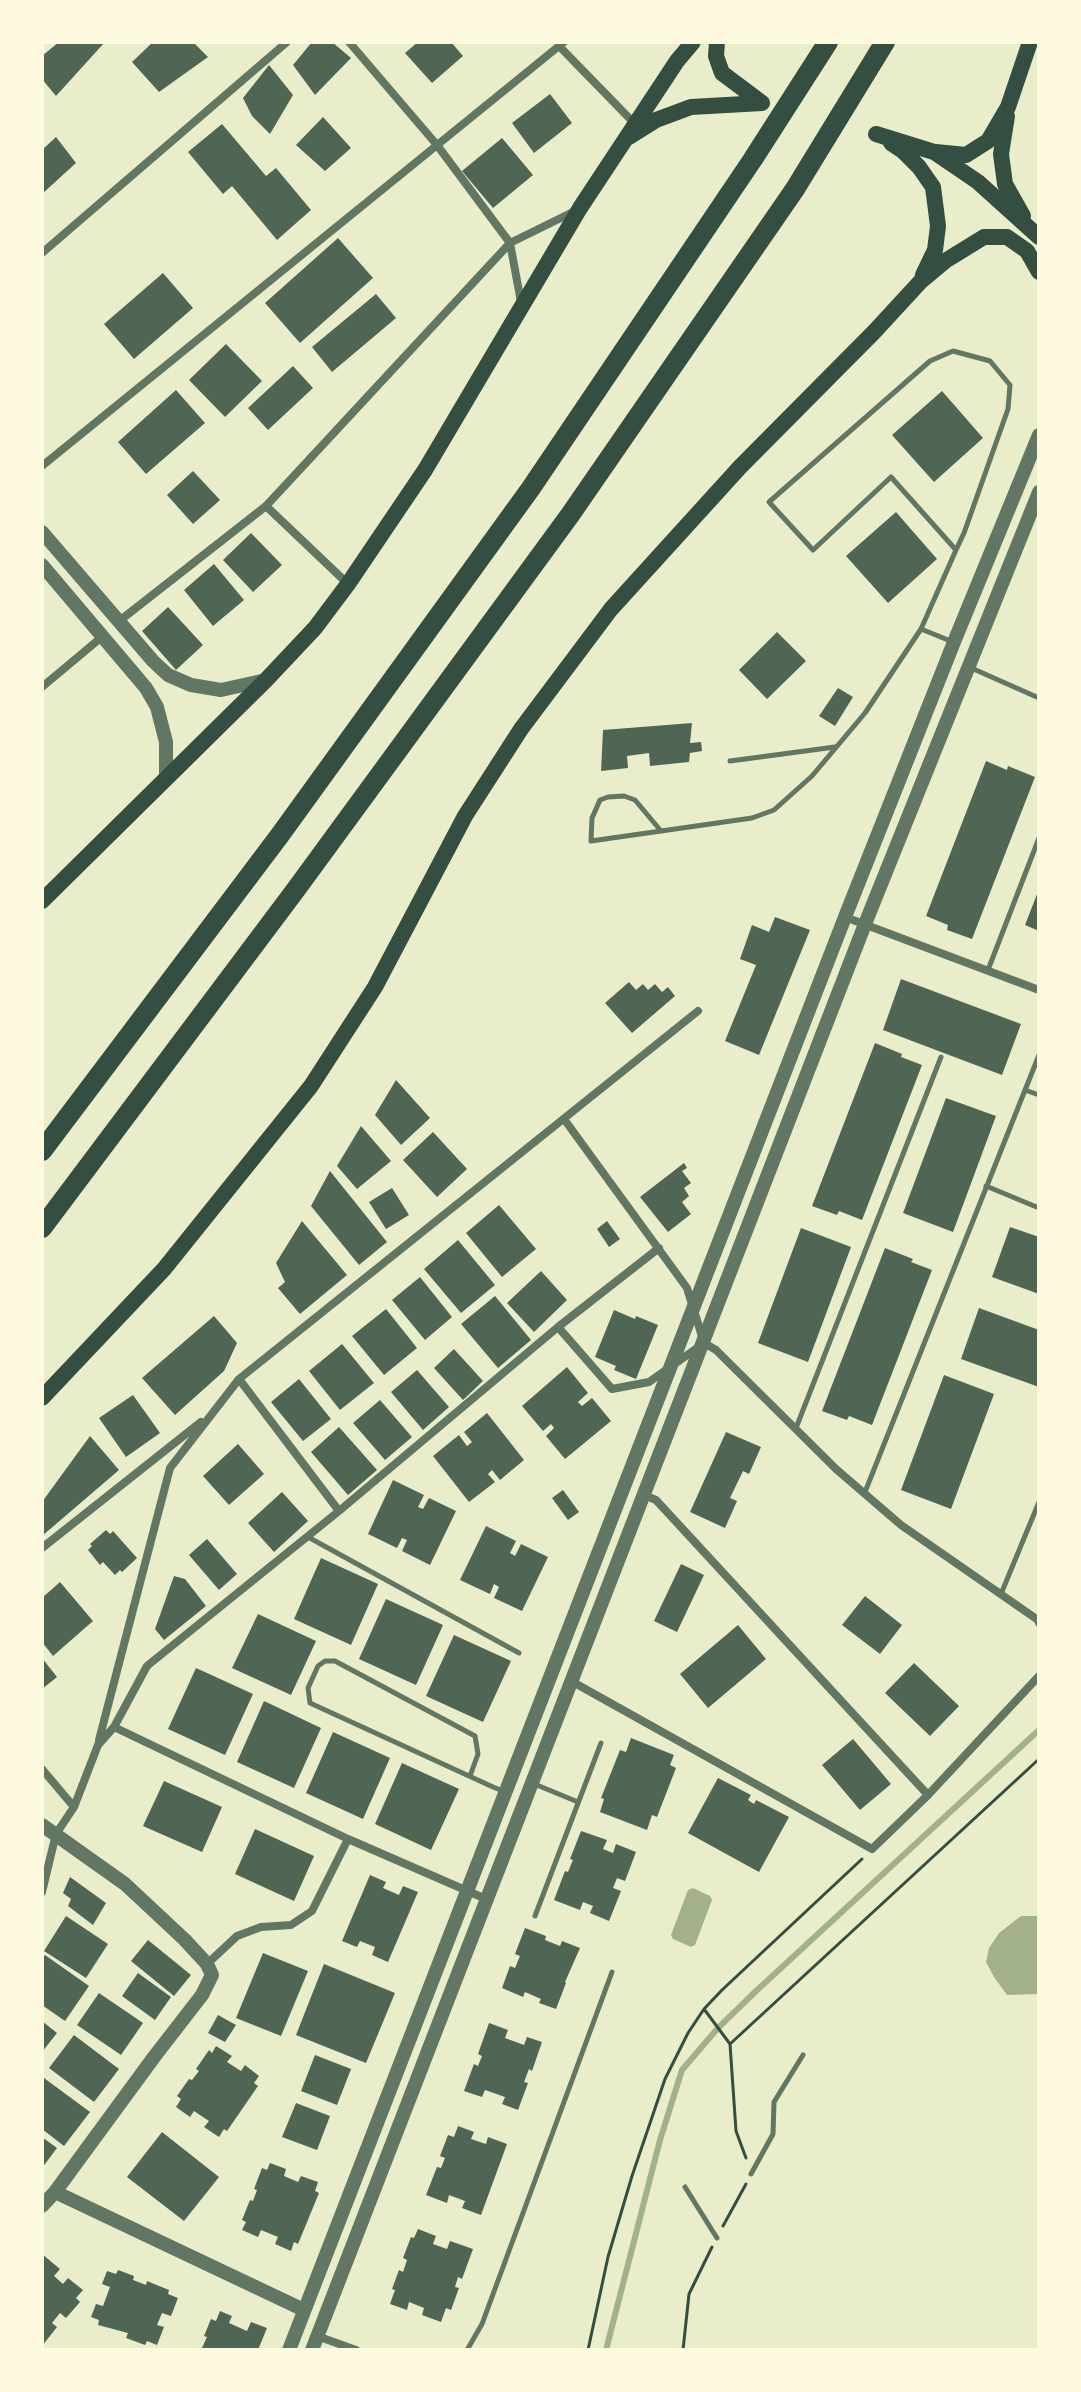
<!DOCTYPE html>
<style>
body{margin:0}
#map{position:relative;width:1081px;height:2392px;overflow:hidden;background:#e9edc9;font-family:"Crimson Pro",serif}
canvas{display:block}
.frame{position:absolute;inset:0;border:44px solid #fefae0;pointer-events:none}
</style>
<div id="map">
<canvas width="1081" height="2392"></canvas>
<div class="frame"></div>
</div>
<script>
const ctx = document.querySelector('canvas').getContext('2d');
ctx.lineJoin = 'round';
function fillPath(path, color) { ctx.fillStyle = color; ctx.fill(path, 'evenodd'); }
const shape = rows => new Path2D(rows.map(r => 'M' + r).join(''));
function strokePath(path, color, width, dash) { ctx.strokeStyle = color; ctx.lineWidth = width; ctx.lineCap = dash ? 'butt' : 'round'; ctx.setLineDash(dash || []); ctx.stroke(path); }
const water = shape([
 [693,1888,710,1896,712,1900,695,1945,691,1947,673,1939,671,1935,688,1890],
 [1021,1916,1039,1916,1039,1994,1007,1995,994,1977,986,1962,989,1948,999,1933]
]);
const stream = shape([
 [606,2350,660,2140,682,2070,718,2028,755,1992,1039,1730]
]);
const building = shape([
 [59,42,105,42,56,96,42,79,42,56],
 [153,42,193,42,208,57,159,92,132,62],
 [312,42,332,42,351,58,315,95,293,65],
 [418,42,451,42,463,56,432,83,405,53],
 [269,65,293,95,270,134,252,116,243,98],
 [550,94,572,123,534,153,512,123],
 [323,117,351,148,325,171,296,145],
 [222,124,266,176,276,168,311,210,277,240,232,186,223,194,188,152],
 [56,137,76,163,42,194,42,150],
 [502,138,533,175,493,208,462,171],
 [338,238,373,278,300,343,265,303],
 [163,273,193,308,134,359,104,324],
 [376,294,396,318,332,372,312,347],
 [226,344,262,381,225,417,189,380],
 [293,366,313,388,268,430,248,408],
 [176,390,205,423,146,474,118,442],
 [942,391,983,438,934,482,892,435],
 [193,471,220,500,193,524,167,495],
 [896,512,937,559,888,603,846,556],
 [251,533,282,565,253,592,223,560],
 [214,564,244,600,213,626,184,590],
 [168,607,203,645,176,670,142,631],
 [777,632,806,661,767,699,739,670],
 [838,688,853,697,835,726,819,716],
 [692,723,690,743,701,742,702,751,690,753,689,762,650,766,649,753,627,756,628,768,601,771,603,730],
 [986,761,1007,770,1008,766,1035,777,972,939,947,930,948,925,926,916],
 [1039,889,1039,931,1025,925],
 [775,917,810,930,759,1055,725,1041,756,965,740,959,752,925,769,932],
 [901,979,1021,1024,1002,1075,883,1030],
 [629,982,636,990,643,984,648,990,655,984,662,992,668,987,675,996,632,1033,605,1003],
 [875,1043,902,1054,901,1057,922,1065,862,1220,839,1211,837,1215,812,1206],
 [396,1080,430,1118,401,1145,375,1115],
 [946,1098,996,1116,953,1232,903,1213],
 [361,1126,391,1161,357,1189,337,1166],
 [433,1132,467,1169,437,1197,403,1160],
 [684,1163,687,1168,682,1171,691,1183,684,1188,689,1196,682,1202,691,1214,668,1232,640,1197],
 [330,1171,387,1242,359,1265,311,1206],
 [392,1188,409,1215,386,1229,369,1202],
 [499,1205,536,1249,502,1277,466,1233],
 [302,1221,347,1275,300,1314,278,1288,285,1282,276,1263],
 [607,1221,620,1239,609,1247,597,1229],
 [1010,1227,1039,1237,1039,1294,992,1277],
 [801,1228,851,1247,808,1362,758,1343],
 [458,1240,495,1285,461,1313,424,1269],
 [885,1248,913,1259,911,1262,932,1270,872,1425,849,1416,847,1420,822,1411],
 [541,1271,567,1300,534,1332,507,1303],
 [420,1277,452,1317,425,1340,392,1300],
 [495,1296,531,1340,498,1368,461,1324],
 [979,1308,1039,1330,1039,1387,961,1359],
 [386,1309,417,1348,384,1375,352,1336],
 [614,1310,635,1319,636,1316,658,1325,636,1379,614,1370,616,1366,595,1357],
 [214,1316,237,1343,224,1371,175,1415,142,1378],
 [342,1344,374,1383,340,1410,309,1371],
 [454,1349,483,1381,463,1400,434,1368],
 [567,1367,588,1393,578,1402,582,1406,592,1398,611,1421,565,1459,546,1436,554,1428,551,1424,543,1431,522,1406],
 [417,1370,449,1407,423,1430,391,1392],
 [944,1375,994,1394,951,1509,901,1490],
 [299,1379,331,1419,303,1441,271,1402],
 [133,1395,160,1433,126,1457,99,1418],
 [380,1400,412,1437,385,1460,353,1423],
 [487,1413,524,1460,500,1480,492,1470,488,1474,495,1482,469,1502,433,1456,459,1435,467,1446,472,1442,464,1432],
 [339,1427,377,1470,348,1495,311,1452],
 [726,1432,761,1447,749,1474,743,1471,730,1498,737,1501,725,1528,690,1512],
 [90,1436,119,1470,42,1536,42,1502],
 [238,1444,264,1474,229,1505,203,1476],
 [393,1480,424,1495,418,1507,423,1509,429,1498,456,1511,430,1565,402,1551,407,1540,402,1538,397,1548,368,1534],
 [563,1490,579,1512,568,1520,552,1498],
 [282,1492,308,1521,274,1552,248,1523],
 [486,1526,516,1541,510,1553,515,1556,521,1544,548,1557,522,1611,494,1598,499,1587,494,1584,490,1594,460,1580],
 [106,1530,110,1534,113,1531,137,1558,122,1572,120,1570,115,1575,103,1562,100,1565,88,1550,92,1546,90,1544],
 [207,1539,237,1574,219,1590,189,1555],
 [321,1558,378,1584,351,1645,294,1619],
 [681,1564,704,1575,677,1632,654,1621],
 [174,1576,185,1579,206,1606,164,1640,155,1629],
 [60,1582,93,1621,53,1656,42,1642,42,1598],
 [865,1596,902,1625,880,1654,842,1625],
 [386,1599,443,1625,416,1685,359,1659],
 [258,1614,316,1641,291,1695,232,1668],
 [738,1625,766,1659,708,1708,680,1674],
 [454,1635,511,1661,483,1722,426,1696],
 [42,1658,57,1677,42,1689],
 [914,1663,959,1706,930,1736,885,1693],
 [196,1668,253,1694,225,1755,168,1729],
 [264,1701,321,1728,294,1788,237,1762],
 [333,1732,390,1758,363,1819,306,1793],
 [631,1738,674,1755,670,1765,676,1768,657,1817,652,1815,647,1830,600,1812,604,1799,601,1798,620,1750,626,1752],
 [853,1739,891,1784,860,1810,822,1765],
 [402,1763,459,1789,431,1850,375,1824],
 [718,1778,751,1795,748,1800,754,1804,756,1800,789,1817,759,1872,688,1833],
 [164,1781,222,1807,202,1852,143,1826],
 [255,1829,314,1856,294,1901,235,1874],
 [581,1831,607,1840,603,1849,613,1853,616,1844,636,1852,625,1881,617,1878,613,1888,621,1891,609,1921,590,1913,593,1906,583,1902,580,1910,554,1900,565,1871,568,1872,573,1860,570,1859],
 [370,1875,386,1882,383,1888,399,1895,403,1886,418,1892,388,1962,372,1955,375,1947,360,1941,357,1947,342,1941],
 [70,1877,106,1903,93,1925,68,1906,71,1899,63,1893],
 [66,1916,108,1944,86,1978,44,1951],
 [525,1928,546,1936,545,1940,560,1946,562,1941,580,1948,565,1982,566,1983,556,2009,539,2003,541,1999,525,1992,523,1997,502,1988,510,1966,515,1968,520,1956,515,1954],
 [148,1940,191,1975,174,1996,131,1961],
 [263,1953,308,1971,281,2036,236,2018],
 [45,1955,89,1986,65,2021,42,2005,42,1959],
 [324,1964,395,1993,366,2063,296,2035],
 [138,1973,171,1997,155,2020,122,1996],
 [99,1993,143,2023,121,2055,77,2025],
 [218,2015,236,2025,225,2042,208,2033],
 [42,2021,57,2033,42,2052],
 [489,2023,508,2030,505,2038,524,2045,527,2037,542,2042,532,2071,529,2069,524,2082,528,2083,518,2110,502,2104,505,2097,485,2090,482,2097,464,2091,474,2064,478,2066,482,2056,478,2054],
 [74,2035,119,2069,94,2102,49,2068],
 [216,2046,232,2056,227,2062,241,2071,245,2065,259,2076,254,2083,258,2086,227,2131,224,2129,219,2137,204,2127,209,2121,194,2111,190,2117,176,2107,181,2099,177,2096,189,2079,192,2080,199,2071,196,2069,209,2050,212,2053],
 [315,2055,351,2069,337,2105,301,2091],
 [44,2078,90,2112,64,2146,42,2129,42,2081],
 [296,2103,330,2116,317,2150,282,2137],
 [458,2126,474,2132,471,2139,486,2144,488,2137,507,2144,481,2215,462,2208,465,2201,449,2195,447,2203,426,2195,437,2167,441,2168,445,2158,440,2156,448,2135,454,2137],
 [162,2132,219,2177,184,2221,127,2177],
 [42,2137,57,2148,42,2168],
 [270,2163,286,2169,284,2176,298,2182,301,2176,318,2182,315,2191,319,2193,298,2244,294,2242,291,2251,275,2244,278,2237,261,2230,258,2237,242,2230,246,2222,242,2220,250,2200,253,2201,257,2190,254,2189,262,2168,267,2170],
 [418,2229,436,2236,433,2244,447,2249,450,2241,473,2249,462,2279,458,2277,455,2287,459,2288,451,2310,446,2308,441,2322,422,2315,424,2308,409,2302,407,2310,390,2304,395,2290,392,2289,399,2270,403,2272,407,2260,403,2258,411,2237,414,2238],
 [42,2254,60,2269,54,2276,63,2284,68,2278,83,2290,76,2298,80,2302,66,2318,60,2313,52,2323,57,2327,42,2346],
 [118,2270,134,2276,133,2280,146,2285,147,2281,169,2290,168,2294,178,2298,171,2316,162,2313,157,2325,164,2327,157,2345,147,2341,145,2345,126,2338,128,2333,98,2325,99,2320,91,2317,96,2304,103,2306,110,2287,102,2284,107,2271,116,2274],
 [220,2311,232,2316,229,2323,247,2331,251,2322,267,2328,258,2350,201,2350,207,2337,204,2336,211,2319,216,2321]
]);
const path = shape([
 [704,2009,730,2044],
 [746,2158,736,2131,730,2044,1039,1759],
 [723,2226,746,2184],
 [588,2350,608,2257,632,2176,665,2079,688,2033,704,2009,722,1990,862,1859],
 [683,2350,689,2294,712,2247]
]);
const service = shape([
 [921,629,956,550,964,533,1008,409,1010,385,990,361,953,351,930,361,769,502,813,550,891,477,956,550],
 [969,667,1039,698],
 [730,761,835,747],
 [661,831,635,800,624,796,608,797,600,800,592,818,591,841,752,818,774,810,812,776,865,713,921,629,953,642],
 [988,970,1039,838],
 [1025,1090,1039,1095],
 [986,1186,1039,1208],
 [796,1428,941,1057],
 [865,1492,1039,1055],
 [308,1537,519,1653],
 [1001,1594,1039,1502],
 [470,1776,478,1754,475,1736,335,1661,325,1661,318,1666,308,1688,310,1703,493,1787,503,1791],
 [532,1783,578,1802],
 [535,1916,601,1743],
 [751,2174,773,2134,774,2102,803,2055],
 [685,2187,717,2238],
 [467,2350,482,2324,612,1972]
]);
const minor = shape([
 [349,42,437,145,510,243,521,302],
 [559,46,635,124],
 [42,253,287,42],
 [42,466,564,42],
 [266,506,348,584],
 [118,622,266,506,510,243,575,211],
 [42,687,103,636],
 [845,917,1039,990],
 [564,1119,687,1288,704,1343,716,1350,836,1469,901,1525,1038,1620,1039,1623],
 [558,1327,612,1389,649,1382,700,1346],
 [644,1495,656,1500,928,1795],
 [339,1511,239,1379,698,1011],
 [42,1548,201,1422],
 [571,1681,872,1849,928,1795,1039,1676],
 [114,1727,348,1839,486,1899],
 [99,1740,170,1468,239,1379],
 [42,1769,74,1807],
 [42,1892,56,1834,74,1807,98,1745,114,1727,147,1666,339,1511,558,1327,659,1248],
 [207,1964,237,1936,261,1927,291,1925,312,1911,348,1839],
 [317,2336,356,2350]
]);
const tertiary = shape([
 [42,532,153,661,168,675,191,685,221,690,266,680],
 [42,565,146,688,157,707,166,742,166,778],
 [42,1825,125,1884,185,1940,207,1964,212,1975,202,1995,154,2057,55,2192,42,2206],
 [55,2192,304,2310],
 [289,2350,845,917,954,642,1039,435],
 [312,2350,865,924,1039,492]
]);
const secondary = shape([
 [717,42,716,56,722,73,762,103],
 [1007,116,1001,154,1005,184,1023,216],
 [876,134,934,152,978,182,1039,237],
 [629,137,656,120,691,107,762,103],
 [891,143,903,151,919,167,933,187,938,226,935,250,923,275],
 [936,152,966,155,988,141,1008,107,1030,42],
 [42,901,266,680,315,628,348,584,425,470,580,208,677,61,693,42],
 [42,1398,164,1269,311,1086,375,987,465,816,521,729,611,609,740,467,874,332,921,281,945,261,984,237,1007,237,1027,251,1039,272]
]);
const motorway = shape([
 [42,1151,280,835,531,488,753,159,828,42],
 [42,1228,297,888,570,515,795,189,885,42]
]);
fillPath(water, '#a3b18a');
strokePath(stream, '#a3b18a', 6);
fillPath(building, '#4f6655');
strokePath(path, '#344e41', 3);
strokePath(service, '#617663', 5);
strokePath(minor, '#617663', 8);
strokePath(tertiary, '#617663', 14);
strokePath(secondary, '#344e41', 16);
strokePath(motorway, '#344e41', 20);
</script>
